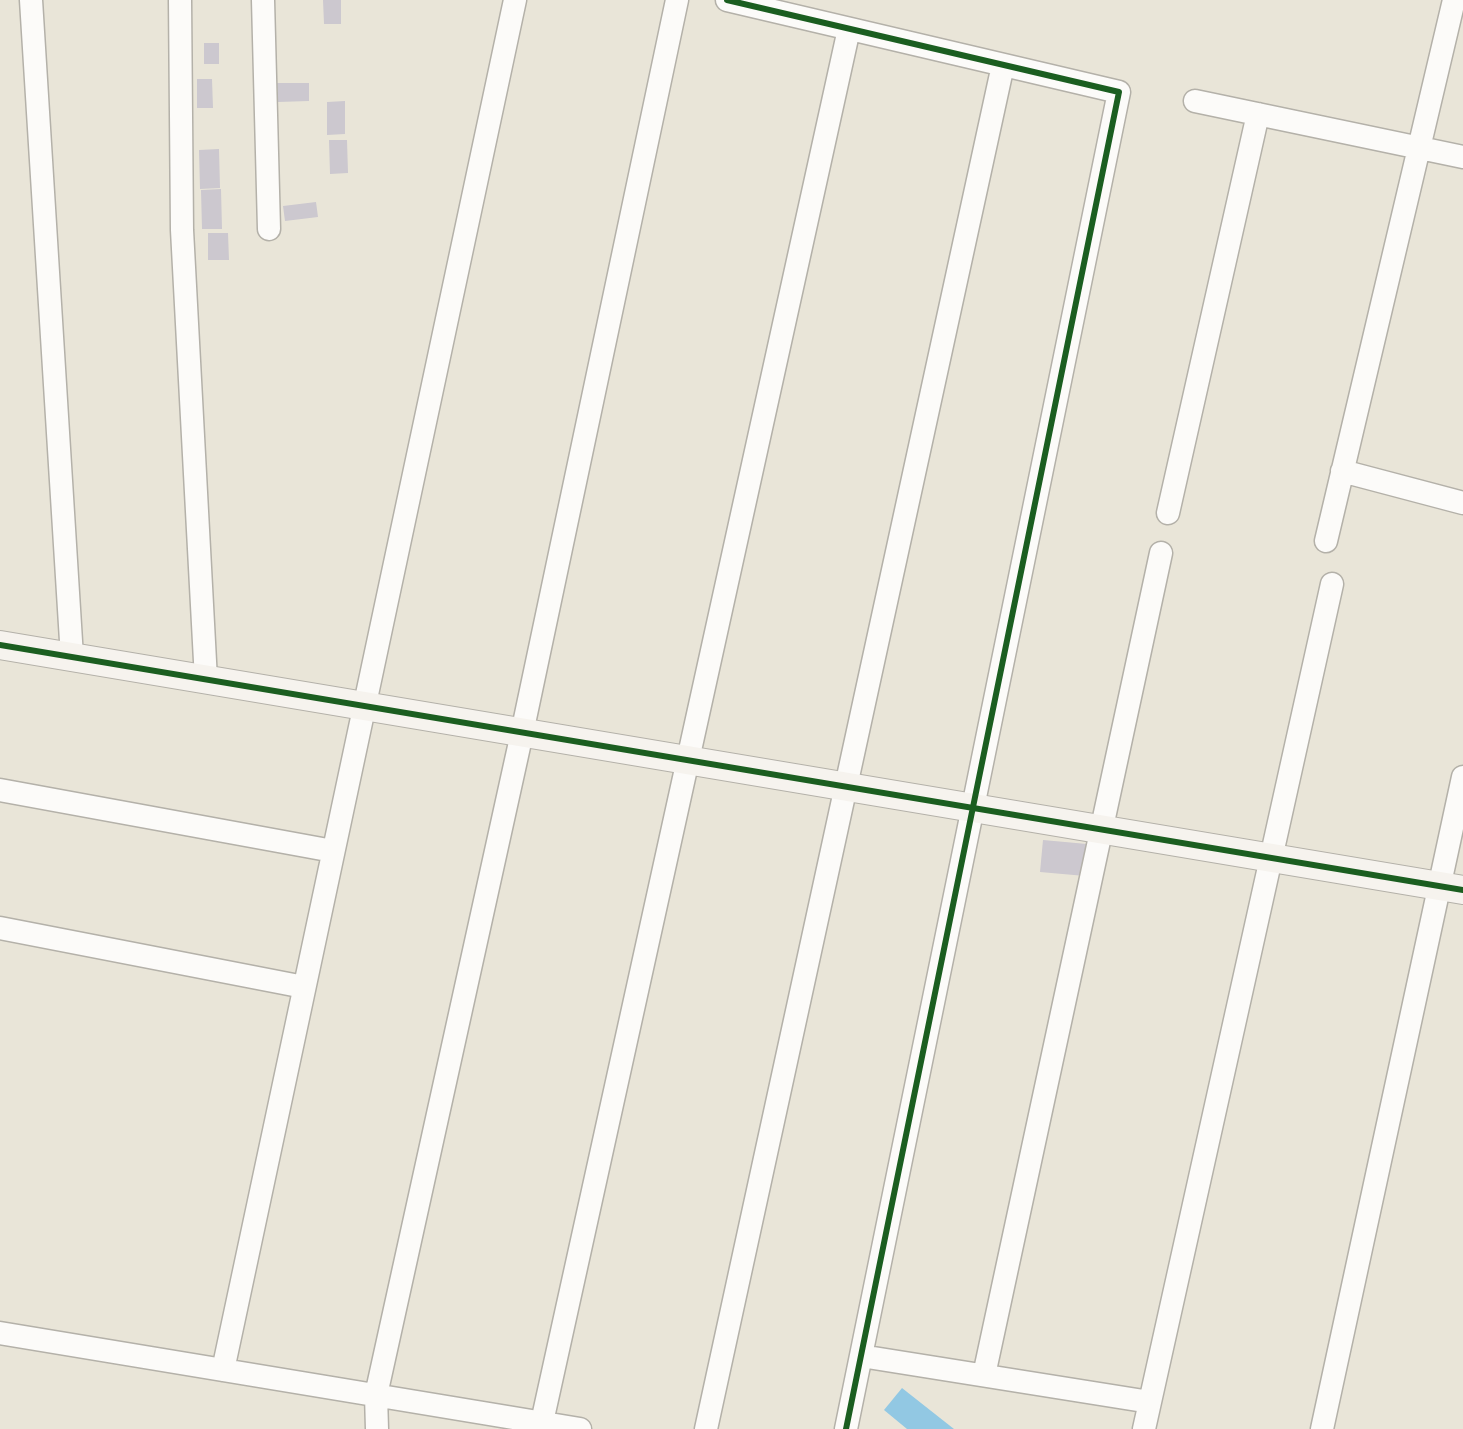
<!DOCTYPE html>
<style>
body{margin:0}
canvas{display:block;background:#e9e5d8}
</style>
<canvas width="1463" height="1429"></canvas>
<script>
const ctx = document.querySelector('canvas').getContext('2d');
ctx.lineJoin = 'round';
function fillPath(path, color) { ctx.fillStyle = color; ctx.fill(path, 'evenodd'); }
const shape = rows => new Path2D(rows.map(r => 'M' + r).join(''));
function strokePath(path, color, width, dash) { ctx.strokeStyle = color; ctx.lineWidth = width; ctx.lineCap = dash ? 'butt' : 'round'; ctx.setLineDash(dash || []); ctx.stroke(path); }
const water = shape([
 [902,1388,954,1429,907,1429,884,1410]
]);
const building = shape([
 [323,0,341,0,341,24,324,24],
 [204,43,219,43,219,64,204,64],
 [197,79,212,79,213,108,197,108],
 [277,83,309,83,309,101,278,102],
 [345,101,345,134,327,135,327,102],
 [329,140,347,140,348,173,330,174],
 [219,149,220,188,200,189,199,150],
 [221,189,222,229,202,229,201,190],
 [316,202,318,217,285,221,283,206],
 [208,233,228,233,229,260,208,260],
 [1043,840,1087,844,1085,876,1040,872]
]);
const street = shape([
 [31,0,72,657],
 [180,0,182,230,206,680],
 [263,0,269,229],
 [727,0,1119,92,846,1429],
 [1195,101,1463,157],
 [1342,471,1463,503],
 [1168,513,1258,114],
 [1326,541,1454,0],
 [0,790,333,851],
 [0,928,304,987],
 [0,1333,580,1429],
 [861,1356,1150,1402],
 [223,1370,515,0],
 [984,1375,1161,553],
 [542,1422,849,29],
 [377,1429,376,1395,522,733,677,0],
 [706,1429,1003,65],
 [1144,1429,1332,584],
 [1322,1429,1463,777]
]);
const secondary = shape([
 [0,645,1463,890]
]);
const cycleway = shape([
 [727,0,1119,92,846,1429],
 [0,645,1463,890]
]);
fillPath(water, '#92c8e3');
fillPath(building, '#ccc8cf');
strokePath(street, '#b4b1a9', 25);
strokePath(secondary, '#b4b1a9', 30);
strokePath(street, '#fcfbf9', 22);
strokePath(secondary, '#f6f3ee', 28);
strokePath(cycleway, '#1b5e20', 6);
</script>
